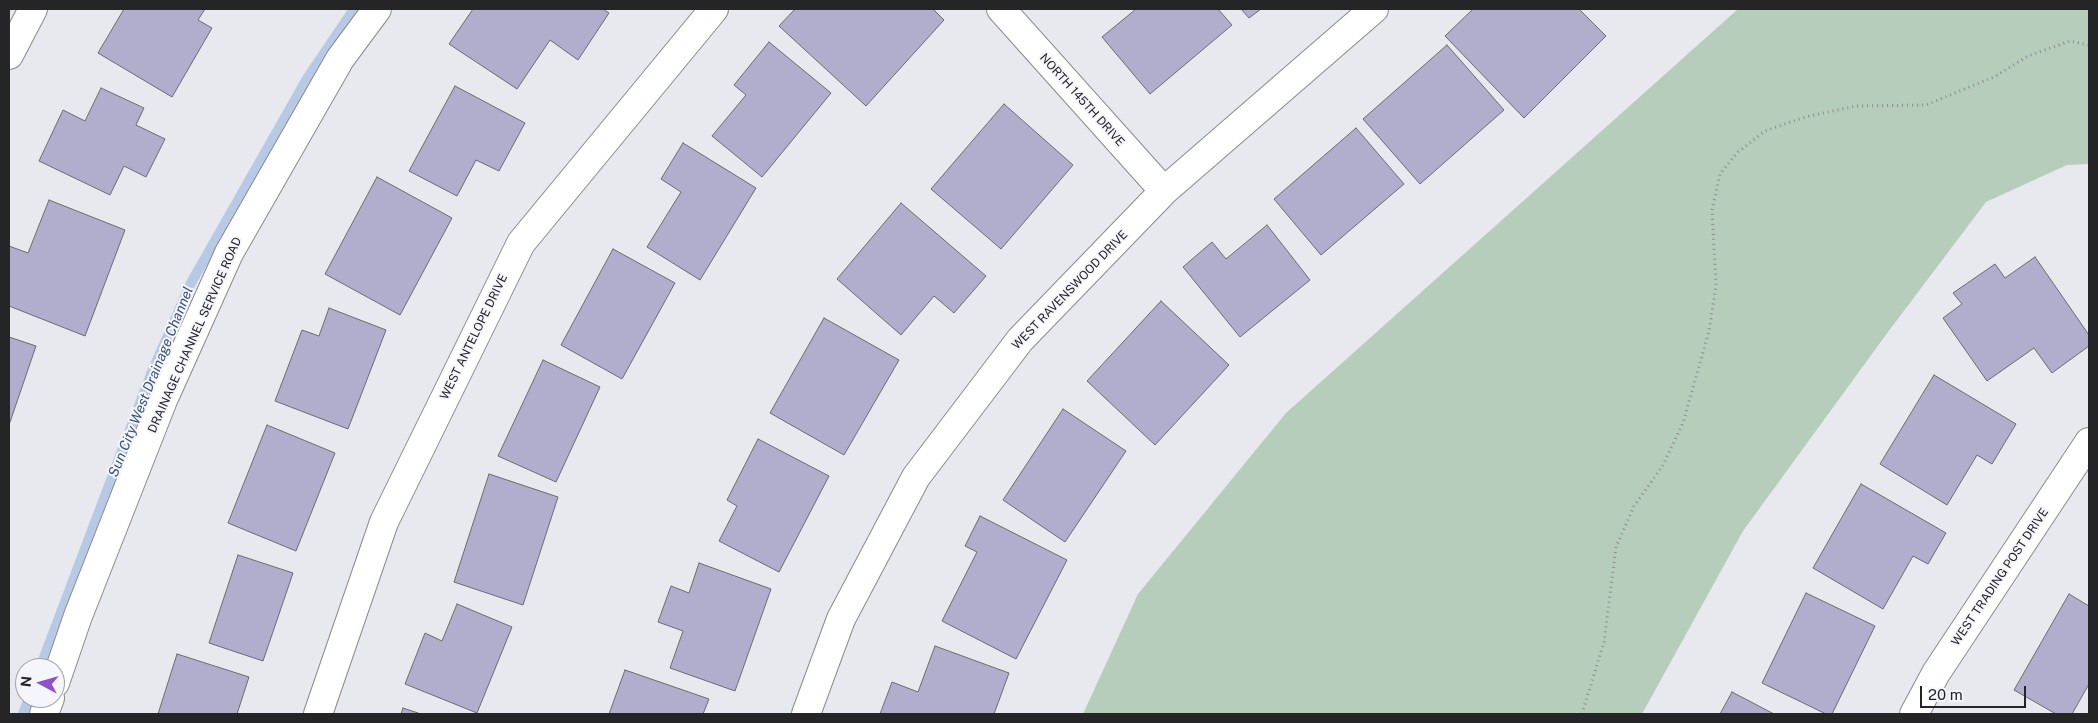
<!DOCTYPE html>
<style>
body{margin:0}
#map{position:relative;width:2098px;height:723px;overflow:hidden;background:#e8e9ee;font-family:"Public Sans",sans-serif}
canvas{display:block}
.frame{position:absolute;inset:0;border:10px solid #252527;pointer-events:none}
.north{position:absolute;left:15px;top:658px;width:50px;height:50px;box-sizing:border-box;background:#f5f6fb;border:1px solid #a2a2a6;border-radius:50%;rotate:276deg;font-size:14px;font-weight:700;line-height:20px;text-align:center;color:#252527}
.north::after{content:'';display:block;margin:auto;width:18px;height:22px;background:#9052c8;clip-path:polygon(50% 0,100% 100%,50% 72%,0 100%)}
.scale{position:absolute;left:1920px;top:686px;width:106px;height:22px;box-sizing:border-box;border:2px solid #252527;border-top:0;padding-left:6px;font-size:15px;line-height:18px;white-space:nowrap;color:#252527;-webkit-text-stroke:4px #f5f6fb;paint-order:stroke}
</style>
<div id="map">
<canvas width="2098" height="723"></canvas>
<div class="frame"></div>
<div class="north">N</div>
<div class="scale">20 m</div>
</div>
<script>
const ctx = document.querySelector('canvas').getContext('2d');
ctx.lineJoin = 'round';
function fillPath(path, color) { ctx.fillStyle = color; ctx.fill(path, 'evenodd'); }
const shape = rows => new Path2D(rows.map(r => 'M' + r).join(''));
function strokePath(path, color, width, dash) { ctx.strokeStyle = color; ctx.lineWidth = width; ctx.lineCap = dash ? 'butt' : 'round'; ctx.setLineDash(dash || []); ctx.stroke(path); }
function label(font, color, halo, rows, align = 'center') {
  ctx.font = font + ' "Public Sans",sans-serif'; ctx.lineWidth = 4; ctx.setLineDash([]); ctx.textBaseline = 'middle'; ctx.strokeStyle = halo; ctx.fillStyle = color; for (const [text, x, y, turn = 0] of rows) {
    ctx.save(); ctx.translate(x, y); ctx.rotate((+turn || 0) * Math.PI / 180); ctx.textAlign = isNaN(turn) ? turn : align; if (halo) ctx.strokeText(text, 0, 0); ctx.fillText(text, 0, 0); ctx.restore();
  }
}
const green = shape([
 [1738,9,2089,9,2089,164,2067,165,1986,202,1888,332,1743,531,1642,714,1083,714,1138,594,1286,413]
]);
const stream = shape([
 [40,668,151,374,191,283,308,77,354,9],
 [23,714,29,698]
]);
const building = shape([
 [124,9,205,9,198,20,212,28,172,97,98,53,124,9],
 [473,9,603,9,609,13,578,60,550,40,517,89,449,44,473,9],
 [795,9,933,9,944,20,866,106,779,26,795,9],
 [1136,9,1218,9,1232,25,1150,94,1102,37,1136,9],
 [1241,9,1261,9,1249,18,1241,9],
 [1473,9,1579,9,1606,36,1524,118,1445,36,1473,9],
 [769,42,831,93,762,177,712,136,746,95,734,85,769,42],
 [1447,45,1504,110,1420,184,1363,119,1447,45],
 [455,86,525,123,499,171,476,160,457,196,409,171,455,86],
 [101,88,144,108,136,125,165,139,146,177,124,166,110,195,39,161,63,110,85,121,101,88],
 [1004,104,1073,165,1001,249,931,189,1004,104],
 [1356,128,1404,184,1321,255,1274,199,1356,128],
 [683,143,756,188,700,280,647,247,681,192,661,179,683,143],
 [377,177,452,218,400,315,325,274,377,177],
 [49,200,125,230,85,336,9,306,9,246,28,253,49,200],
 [901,203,986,276,954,313,934,296,901,335,837,279,901,203],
 [1267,225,1310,280,1240,337,1183,267,1212,242,1226,259,1267,225],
 [613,249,675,283,622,379,561,345,613,249],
 [2035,257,2089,335,2089,346,2052,373,2034,348,1987,381,1943,318,1962,304,1953,293,1995,264,2005,278,2035,257],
 [1161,301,1229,365,1155,445,1087,381,1161,301],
 [329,308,386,330,348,429,275,401,302,330,319,336,329,308],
 [824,318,899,360,844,455,770,413,824,318],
 [9,337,36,346,9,425,9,337],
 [543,360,600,387,556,482,498,456,543,360],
 [1934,375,2016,424,1992,464,1977,455,1947,505,1880,464,1934,375],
 [1063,409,1126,451,1065,542,1003,500,1063,409],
 [267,425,335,453,296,551,228,523,267,425],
 [758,439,829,476,779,572,719,541,737,506,727,500,758,439],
 [489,474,558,497,523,605,454,582,489,474],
 [1861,484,1946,533,1928,564,1913,556,1883,609,1813,568,1861,484],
 [980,516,1067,560,1016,659,942,621,977,552,965,546,980,516],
 [238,555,293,573,263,661,209,643,238,555],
 [699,563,771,589,735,691,670,668,683,631,658,622,671,586,689,593,699,563],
 [1806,593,1875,626,1832,714,1826,714,1762,683,1806,593],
 [2069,594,2089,606,2089,684,2072,714,2056,714,2014,690,2069,594],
 [457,604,512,627,477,713,405,684,425,633,442,641,457,604],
 [935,646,1009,673,994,714,880,714,892,682,918,692,935,646],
 [177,654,249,677,237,714,158,714,177,654],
 [625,670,709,699,703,714,609,714,625,670],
 [1732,692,1774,714,1720,714,1732,692],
 [403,708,421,714,401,714,403,708]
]);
const path = shape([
 [1582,714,1604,642,1616,547,1634,506,1662,467,1683,423,1709,331,1716,286,1712,210,1720,174,1738,152,1765,131,1805,117,1856,106,1926,105,1996,76,2028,56,2070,41,2089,45]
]);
const street = shape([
 [1001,9,1164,191],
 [9,55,33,9],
 [55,683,78,616,163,400,229,253,340,59,377,9],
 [44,714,50,698],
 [318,714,384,522,521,243,714,9],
 [806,714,841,619,916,477,1020,340,1164,191,1374,9],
 [1914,714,1936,673,2089,442]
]);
const streetNames = [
 ["NORTH 145TH DRIVE",1082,100,48],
 ["WEST RAVENSWOOD DRIVE",1070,290,-46],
 ["DRAINAGE CHANNEL SERVICE ROAD",195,335,-66],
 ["WEST ANTELOPE DRIVE",474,337,-64],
 ["WEST TRADING POST DRIVE",2000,577,-56]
];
const waterNames = [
 ["Sun City West Drainage Channel",151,382,-68]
];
fillPath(green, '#b7cdbb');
strokePath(stream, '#b8c9e6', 10);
fillPath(building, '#b0adcd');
strokePath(building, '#6b6b6f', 1);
strokePath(street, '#898a8e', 30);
strokePath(path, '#8c8c90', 3, [1, 4]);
strokePath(street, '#fff', 28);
label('12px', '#252527', '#f5f6fb', streetNames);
label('italic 14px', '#395079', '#f5f6fb', waterNames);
</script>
